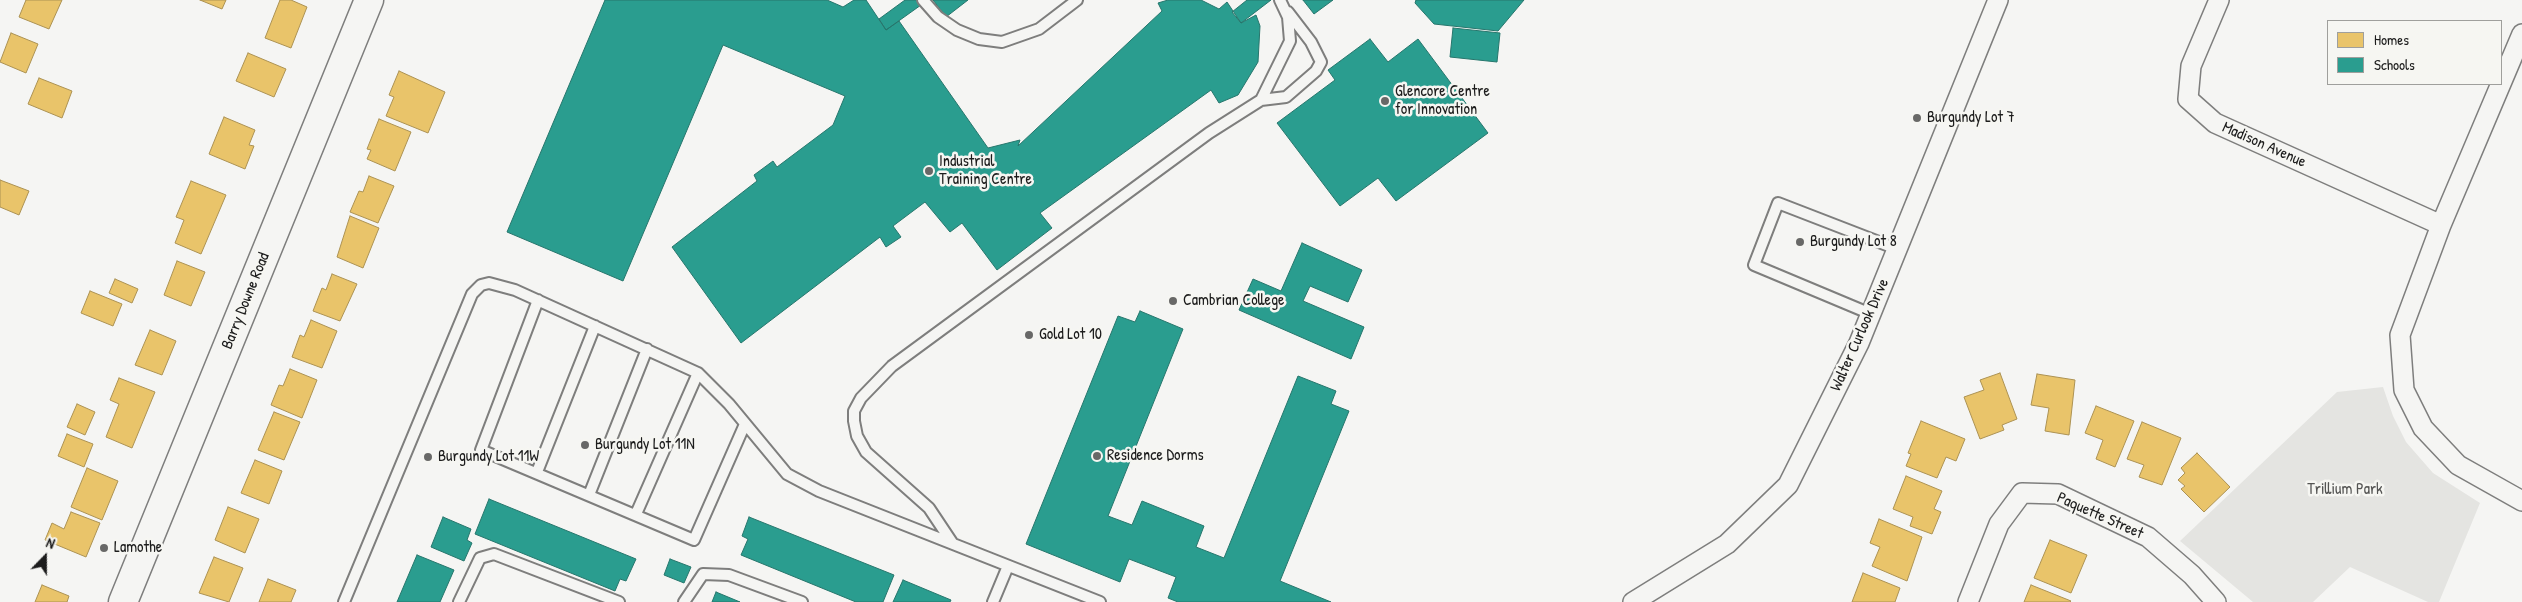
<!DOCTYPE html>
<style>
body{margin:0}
#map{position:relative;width:2522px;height:602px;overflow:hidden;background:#f5f5f3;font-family:"Patrick Hand",sans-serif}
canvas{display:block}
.legend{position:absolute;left:2327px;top:20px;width:175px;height:65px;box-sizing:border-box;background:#f6f6f2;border:1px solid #9f9f9c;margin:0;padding:6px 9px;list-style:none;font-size:15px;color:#1c1c1c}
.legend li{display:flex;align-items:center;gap:10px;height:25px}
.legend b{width:25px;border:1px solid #9f9f9c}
.north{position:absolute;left:20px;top:532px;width:50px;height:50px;-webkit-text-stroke:4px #f6f6f2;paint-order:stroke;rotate:22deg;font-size:14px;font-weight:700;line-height:20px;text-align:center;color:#1c1c1c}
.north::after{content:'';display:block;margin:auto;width:18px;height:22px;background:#1c1c1c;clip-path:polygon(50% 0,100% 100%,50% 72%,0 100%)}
</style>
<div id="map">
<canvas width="2522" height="602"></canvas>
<ul class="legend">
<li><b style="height:14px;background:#e9c46a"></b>Homes</li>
<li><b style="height:14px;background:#2a9d8f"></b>Schools</li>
</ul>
<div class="north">N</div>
</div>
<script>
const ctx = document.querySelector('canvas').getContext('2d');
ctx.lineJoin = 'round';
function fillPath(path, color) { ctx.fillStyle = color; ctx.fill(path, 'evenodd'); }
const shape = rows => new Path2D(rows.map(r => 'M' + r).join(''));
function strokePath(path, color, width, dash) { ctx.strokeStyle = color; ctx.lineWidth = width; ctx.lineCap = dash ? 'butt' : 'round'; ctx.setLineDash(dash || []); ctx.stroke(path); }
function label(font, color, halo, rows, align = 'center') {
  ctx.font = font + ' "Patrick Hand",sans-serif'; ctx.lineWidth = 5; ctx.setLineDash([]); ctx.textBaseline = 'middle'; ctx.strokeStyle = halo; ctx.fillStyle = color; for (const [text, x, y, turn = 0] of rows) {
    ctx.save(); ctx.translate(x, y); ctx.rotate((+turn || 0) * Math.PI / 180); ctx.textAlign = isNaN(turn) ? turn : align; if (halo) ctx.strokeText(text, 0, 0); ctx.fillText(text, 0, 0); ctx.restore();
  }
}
const green = shape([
 [2383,387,2393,416,2406,442,2433,473,2480,503,2439,602,2428,602,2350,567,2313,602,2253,602,2180,541,2337,392]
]);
const homes = shape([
 [26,0,62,0,49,29,19,17,26,0],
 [200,0,226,0,222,9,200,0],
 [280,0,291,0,307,7,291,48,265,38,280,0],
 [11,33,38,44,26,73,0,62,11,33],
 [248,53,286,69,274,97,236,81,248,53],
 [399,71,445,92,428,133,386,116,394,97,389,95,399,71],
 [39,78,72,91,62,118,28,104,39,78],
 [224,117,255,130,249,145,254,146,245,169,209,154,224,117],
 [379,119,411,132,395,171,367,159,371,150,367,149,379,119],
 [369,176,394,186,378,223,350,212,359,191,363,192,369,176],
 [0,180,29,191,19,215,0,207,0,180],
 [191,181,226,195,201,254,175,243,184,220,176,217,191,181],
 [350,216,379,228,363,268,337,257,350,216],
 [177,261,205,272,191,306,164,295,177,261],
 [332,274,357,284,340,321,313,311,322,288,326,290,332,274],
 [115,279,138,289,132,303,109,293,115,279],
 [90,291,122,304,113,326,81,313,90,291],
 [311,320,337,331,322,368,292,357,300,335,304,337,311,320],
 [150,330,176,341,162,375,135,365,150,330],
 [290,369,317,380,302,418,271,405,279,385,283,386,290,369],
 [2000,373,2017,419,2002,425,2004,430,1980,439,1964,397,1984,390,1980,380,2000,373],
 [2037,374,2075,380,2069,435,2045,431,2049,408,2031,405,2037,374],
 [119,378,155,392,132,448,106,437,119,404,110,400,119,378],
 [77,404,95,412,85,435,67,427,77,404],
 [2096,406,2134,421,2115,467,2096,459,2103,440,2085,433,2096,406],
 [274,412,300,422,284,460,258,450,274,412],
 [1921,421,1965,439,1956,461,1946,457,1937,478,1906,466,1911,454,1908,453,1921,421],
 [2142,422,2181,438,2162,485,2139,477,2144,465,2127,459,2142,422],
 [67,434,93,444,84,467,58,456,67,434],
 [2197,453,2230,487,2204,512,2181,489,2185,486,2178,480,2185,473,2181,468,2197,453],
 [255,460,282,471,269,504,241,493,255,460],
 [87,468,118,481,102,520,71,507,87,468],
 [1906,476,1942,491,1934,509,1941,512,1932,534,1910,526,1913,517,1893,509,1906,476],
 [228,507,259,519,245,553,215,540,228,507],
 [71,512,100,523,86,557,45,540,52,523,64,529,71,512],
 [1879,519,1922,537,1907,581,1872,566,1880,547,1870,543,1879,519],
 [2050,540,2087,555,2071,593,2034,578,2050,540],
 [214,557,243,568,229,602,199,593,214,557],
 [1863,573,1900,588,1895,602,1852,602,1863,573],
 [268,579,296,590,291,602,259,602,268,579],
 [42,585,69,596,67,602,35,602,42,585],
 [2031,585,2071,601,2070,602,2024,602,2031,585]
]);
const schools = shape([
 [605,0,827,0,843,7,854,0,866,0,886,30,899,21,988,148,1020,140,1018,146,1162,11,1158,3,1168,0,1201,0,1219,9,1227,2,1241,23,1256,15,1260,26,1258,62,1238,95,1219,103,1211,90,1040,213,1052,228,997,270,962,223,950,232,925,202,893,226,901,237,886,247,880,237,741,343,672,247,757,181,754,175,773,161,777,167,833,125,845,96,723,45,623,281,507,232,605,0],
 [905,0,928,0,886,30,879,19,905,0],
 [933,0,968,0,946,17,933,0],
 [1247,0,1271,0,1241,23,1232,12,1247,0],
 [1303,0,1333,0,1314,14,1303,0],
 [1416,0,1524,0,1498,31,1434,24,1415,3,1416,0],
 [1453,28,1500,33,1497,62,1450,57,1453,28],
 [1370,39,1388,62,1418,39,1488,133,1396,201,1378,178,1340,206,1277,123,1335,80,1328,70,1370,39],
 [1302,243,1362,270,1348,302,1310,286,1303,301,1364,327,1351,359,1239,310,1253,279,1281,291,1302,243],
 [1140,311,1183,329,1108,516,1132,525,1142,501,1204,526,1196,547,1224,558,1298,376,1336,391,1331,404,1349,411,1280,581,1331,602,1178,602,1168,598,1176,577,1129,559,1120,582,1026,544,1118,316,1135,322,1140,311],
 [489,499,636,559,626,581,620,579,615,591,475,534,489,499],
 [443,517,471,529,467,540,472,543,464,561,431,547,443,517],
 [749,517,894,575,883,602,856,602,741,555,748,539,742,536,749,517],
 [417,555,454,570,440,602,397,602,417,555],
 [670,559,691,567,684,583,664,575,670,559],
 [903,580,951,600,950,602,893,602,903,580],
 [716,592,740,602,712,602,716,592]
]);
const service = shape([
 [923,0,938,17,957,30,979,39,1002,42,1039,29,1077,0],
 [1261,100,1286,97,1316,71,1321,62,1311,42,1288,12],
 [538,300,481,450,694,540,745,424],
 [1871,314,1754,265,1778,203,1897,249],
 [537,472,595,326],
 [589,495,647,349],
 [636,514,698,373],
 [953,544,929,508,866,452,857,436,854,421,854,411,861,398,892,366,1209,133,1261,100,1290,41,1288,17,1280,0],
 [344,602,472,294,481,285,489,283,515,290,698,373,729,404,787,474,819,491,1100,602],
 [459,602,480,558,494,554,619,602],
 [684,602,703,574,729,575,802,602],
 [993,602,1008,566]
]);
const minor = shape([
 [2219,0,2191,66,2188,99,2215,123,2441,225],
 [2522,34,2441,225,2400,335,2404,390,2423,428,2458,465,2522,501],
 [1633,602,1727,544,1788,485,1859,343,1998,0],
 [1968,602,1999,524,2022,493,2058,494,2148,537,2192,575,2216,602]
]);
const secondary = shape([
 [123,602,369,0]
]);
const markers = [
 [1385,101,5,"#686867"],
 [1917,118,5,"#686867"],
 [929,171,5,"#686867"],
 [1800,242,5,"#686867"],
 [1173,301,5,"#686867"],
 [1029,335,5,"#686867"],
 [585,445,5,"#686867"],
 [1097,456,5,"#686867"],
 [428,457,5,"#686867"],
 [104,548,5,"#686867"]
];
const poiNames = [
 ["Glencore Centre",1395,92],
 ["for Innovation",1395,110],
 ["Burgundy Lot 7",1927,118],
 ["Industrial",939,162],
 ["Training Centre",939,180],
 ["Burgundy Lot 8",1810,242],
 ["Cambrian College",1183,301],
 ["Gold Lot 10",1039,335],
 ["Burgundy Lot 11N",595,445],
 ["Residence Dorms",1107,456],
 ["Burgundy Lot 11W",438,457],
 ["Lamothe",114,548]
];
const streetNames = [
 ["Madison Avenue",2264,145,24],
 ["Barry Downe Road",246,301,-68],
 ["Walter Curlook Drive",1860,335,-66],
 ["Paquette Street",2100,516,24]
];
const parkNames = [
 ["Trillium Park",2345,490]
];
fillPath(green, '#e4e4e1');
fillPath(homes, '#e9c46a');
strokePath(homes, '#ac9253', 1);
fillPath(schools, '#2a9d8f');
strokePath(schools, '#26766c', 1);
strokePath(service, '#7e7e7d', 14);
strokePath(minor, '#7e7e7d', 22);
strokePath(secondary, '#7e7e7d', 31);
strokePath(service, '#f5f5f3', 10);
strokePath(minor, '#f5f5f3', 19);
strokePath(secondary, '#f5f5f3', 28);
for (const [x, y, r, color] of markers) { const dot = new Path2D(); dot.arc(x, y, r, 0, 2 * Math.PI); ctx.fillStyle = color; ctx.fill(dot); strokePath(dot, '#f6f6f2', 2); }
label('16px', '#1c1c1c', '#f6f6f2', poiNames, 'left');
label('16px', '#1c1c1c', '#f6f6f2', streetNames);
label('16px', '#545453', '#f6f6f2', parkNames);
</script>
